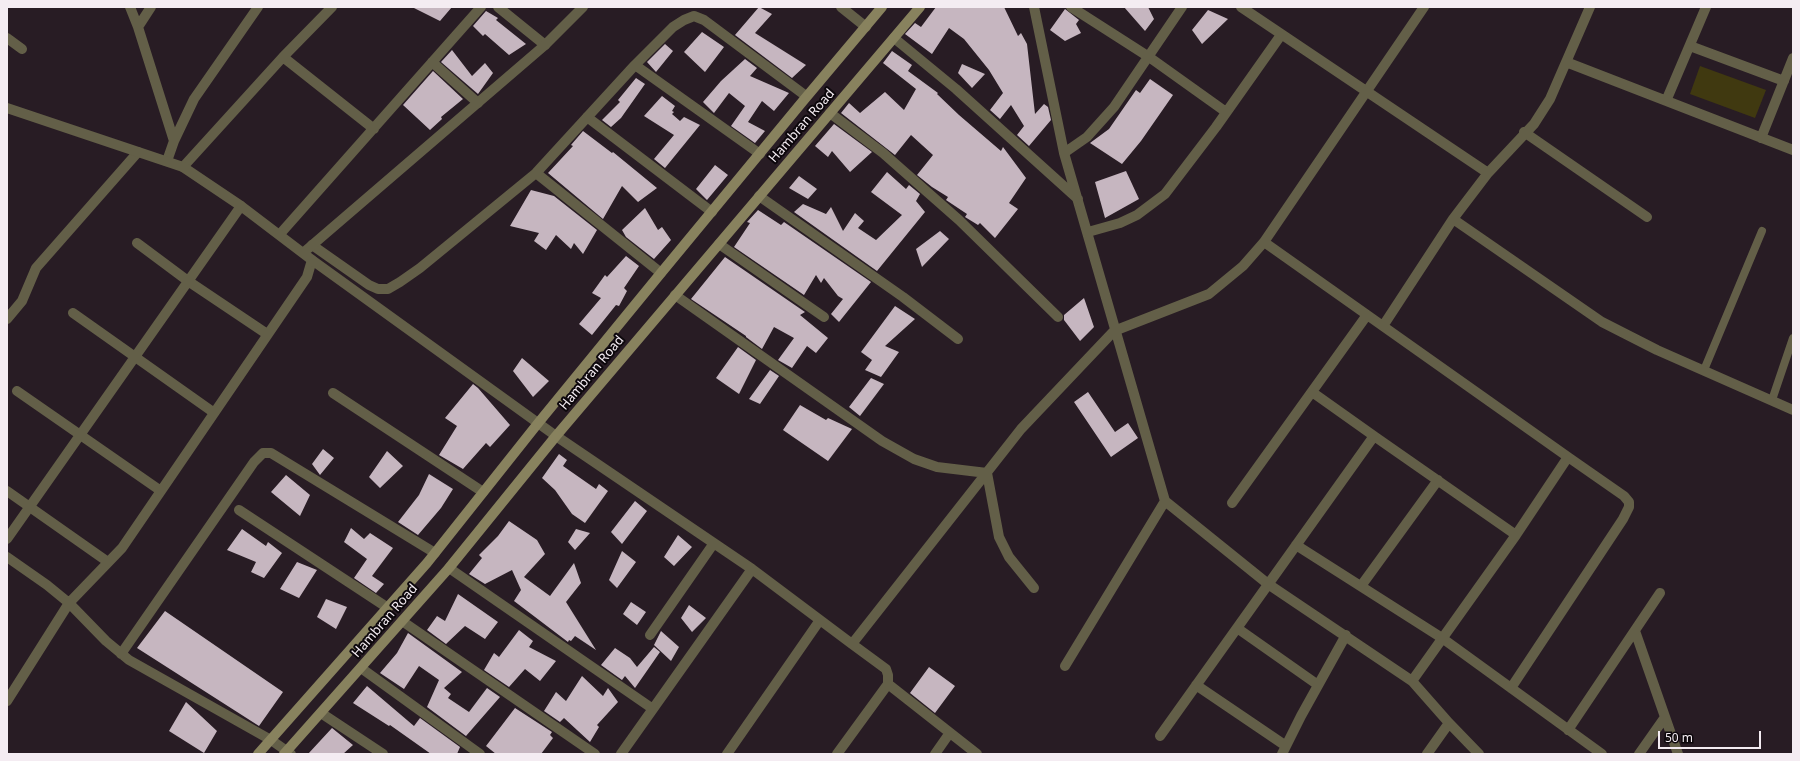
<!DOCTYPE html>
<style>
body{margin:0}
#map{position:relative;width:1800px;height:761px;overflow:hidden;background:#281c24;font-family:"Noto Sans",sans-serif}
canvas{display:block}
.frame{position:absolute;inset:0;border:8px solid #f4ecf2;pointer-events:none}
.scale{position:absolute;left:1658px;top:731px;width:103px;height:18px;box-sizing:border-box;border:2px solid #f4ecf2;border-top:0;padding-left:5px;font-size:12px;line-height:14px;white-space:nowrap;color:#f4ecf2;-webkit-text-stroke:3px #0d080c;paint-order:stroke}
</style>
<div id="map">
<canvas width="1800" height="761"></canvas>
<div class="frame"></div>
<div class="scale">50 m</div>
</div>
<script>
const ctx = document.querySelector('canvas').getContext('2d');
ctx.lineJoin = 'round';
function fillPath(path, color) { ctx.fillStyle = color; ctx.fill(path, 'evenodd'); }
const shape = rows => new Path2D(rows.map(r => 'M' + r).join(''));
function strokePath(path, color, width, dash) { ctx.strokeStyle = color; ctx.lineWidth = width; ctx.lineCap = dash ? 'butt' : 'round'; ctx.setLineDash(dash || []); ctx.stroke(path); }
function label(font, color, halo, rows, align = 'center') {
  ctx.font = font + ' "Noto Sans",sans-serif'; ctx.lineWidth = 4; ctx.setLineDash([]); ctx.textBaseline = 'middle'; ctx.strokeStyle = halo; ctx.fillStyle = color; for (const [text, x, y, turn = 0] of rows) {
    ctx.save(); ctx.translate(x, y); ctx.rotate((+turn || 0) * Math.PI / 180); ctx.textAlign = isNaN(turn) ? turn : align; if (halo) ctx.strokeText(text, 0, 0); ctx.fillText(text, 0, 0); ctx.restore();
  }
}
const green = shape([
 [1700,66,1766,90,1755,118,1690,94]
]);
const building = shape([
 [412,7,452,7,440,21],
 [759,7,772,14,755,33,806,65,792,78,735,35],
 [936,7,1004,7,1018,36,1021,33,1027,44,1035,114,1044,104,1048,107,1051,120,1029,146,1017,135,1024,126,1011,105,1000,119,990,110,1003,93,989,70,964,39,949,28,932,54,905,34,915,23,921,27],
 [1124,7,1148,7,1154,19,1145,31],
 [1065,9,1079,20,1076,24,1081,33,1065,41,1050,30],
 [1208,10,1228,19,1202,44,1192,30],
 [486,11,498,18,496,20,526,44,509,55,485,34,483,36,473,26],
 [702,32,724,47,705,72,684,52],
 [665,44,673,51,656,72,647,62],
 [452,50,472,76,485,63,493,73,478,94,441,62],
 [892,51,912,65,908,71,938,93,937,94,959,115,1001,151,1003,147,1026,178,1009,203,1018,209,995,238,980,223,978,225,965,217,967,214,946,200,948,197,932,187,917,175,933,155,911,135,895,155,841,113,849,103,860,113,885,92,904,110,916,89,883,63],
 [745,59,757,68,750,76,789,93,774,111,762,101,748,122,765,131,755,143,731,126,745,106,729,93,714,113,703,102,721,81],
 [962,64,985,74,972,88,958,73],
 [433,71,463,99,441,117,442,119,430,130,403,105],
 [636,78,645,84,621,118,611,127,602,120,620,102,618,100],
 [1150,79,1173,95,1141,141,1122,164,1090,143,1109,129,1136,90,1140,93],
 [662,96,675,106,672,111,674,112,672,114,680,121,684,117,700,125,665,168,654,159,674,135,644,116],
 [834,124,872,152,850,172,832,151,828,157,815,146],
 [583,131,612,153,613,152,657,188,638,202,622,186,603,219,548,173,573,146,571,145],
 [715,165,728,175,707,200,696,189],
 [1126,171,1139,199,1105,218,1095,182],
 [887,172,906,189,909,185,920,194,916,201,925,212,877,271,794,212,803,204,826,214,831,207,843,231,855,213,864,221,858,228,876,240,902,215,871,192],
 [799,176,817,189,808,199,789,188],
 [531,190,554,196,597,230,583,254,574,243,571,249,556,235,546,250,534,241,539,233,510,226],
 [645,208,658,230,662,227,671,240,654,259,626,237,622,230],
 [758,210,781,225,784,222,871,282,839,322,831,314,843,299,838,296,824,278,821,283,816,275,804,295,734,247,750,223,747,222],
 [940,231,949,239,922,267,916,249],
 [626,256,639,266,624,288,627,291,619,306,616,305,592,335,579,324,601,298,592,293,605,275,607,277],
 [725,257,805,312,800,315,828,338,816,353,807,346,792,368,778,360,794,338,774,327,762,349,746,337,746,336,691,299],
 [1084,298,1094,327,1080,341,1064,320,1064,315],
 [895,306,915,319,885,346,899,352,881,377,865,370,872,360,861,352],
 [738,347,756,360,739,394,716,378],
 [522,358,549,381,533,397,513,371],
 [770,370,779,376,760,404,749,399],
 [871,378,884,384,860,416,849,407],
 [473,384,478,388,510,425,490,447,486,443,463,469,439,455,457,426,445,418],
 [1088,392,1115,432,1128,423,1138,438,1111,457,1074,402],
 [800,405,826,420,828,418,852,429,828,461,783,430],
 [323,449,334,458,320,475,312,464],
 [387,451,403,466,380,488,369,477],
 [559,454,567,460,563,466,596,489,599,484,608,491,585,523,572,514,555,490,542,478],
 [429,474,453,489,441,508,418,535,398,522,419,495],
 [286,475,310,495,300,516,271,492],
 [635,501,647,511,622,544,611,532],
 [509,521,537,540,545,554,524,577,550,596,574,563,581,583,566,602,596,650,575,636,571,641,569,640,568,642,514,601,521,590,512,570,485,584,469,574,482,558,479,555,498,536],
 [351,528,364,539,370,533,393,548,372,576,384,584,376,593,354,578,367,559,344,542],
 [242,529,266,546,268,542,282,553,264,578,251,572,256,562,227,550],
 [576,529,590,533,575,550,568,542],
 [678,535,692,547,674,566,664,557],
 [622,551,636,562,617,588,609,580],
 [297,562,317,570,299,598,280,589],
 [458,594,498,622,485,639,465,626,446,644,427,630,437,616,445,621],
 [326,599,347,607,336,629,317,617],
 [631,602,646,612,637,625,623,614],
 [689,605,706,618,692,632,681,618],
 [165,611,283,692,259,726,137,648],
 [519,630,533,641,529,647,556,661,540,681,525,669,509,687,484,670,494,653,499,657],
 [661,631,679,647,671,661,654,645],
 [408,633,462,672,444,688,451,694,448,698,469,712,487,688,500,697,466,736,427,707,439,680,419,666,404,689,380,673,397,653],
 [654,647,660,652,635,688,625,676,622,680,601,665,615,648,630,658,637,667],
 [929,667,955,686,935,713,910,693],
 [582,676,603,696,608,688,618,702,597,725,599,727,590,742,564,718,560,722,544,711,556,692,566,701],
 [367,686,414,726,420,718,460,747,457,754,431,754,390,725,389,726,353,703],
 [186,702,217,731,204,753,169,731],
 [515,708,552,732,550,735,553,738,541,754,496,754,486,746],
 [332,728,353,745,343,754,308,754]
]);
const service = shape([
 [1704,370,1762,231],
 [1772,400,1793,338]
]);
const minor = shape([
 [130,7,138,27],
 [151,7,138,27,174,141],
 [498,7,545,45],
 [841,7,866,27],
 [1034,7,1064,153,1165,501,1268,584,1412,681,1449,723,1479,754],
 [1071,7,1149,57,1226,112],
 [1241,7,1488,173],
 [7,38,22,49],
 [894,38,956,89,1078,199],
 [1690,46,1784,81],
 [283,57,374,129],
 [432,62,478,103],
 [1566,62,1793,150],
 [635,65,760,154],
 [1666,101,1706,7],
 [830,113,883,153,959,220,1058,317],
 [587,117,712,212],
 [1524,132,1647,217],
 [1761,138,1793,58],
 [1064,153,1087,137,1114,107,1182,7],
 [167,161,174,141,194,99,258,7],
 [183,167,283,57,332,7],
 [536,173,661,273],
 [759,196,903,297,958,339],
 [1453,219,1602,322,1657,350,1793,410],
 [1088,232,1120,223,1137,215,1165,194,1216,127,1281,35],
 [280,234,481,7],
 [1264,242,1568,457,1516,535,1412,681],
 [137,243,188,281,267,334],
 [719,244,824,317],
 [312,245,369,285,378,289,388,289,400,282,420,268,536,173,635,65,673,27,684,20,694,16,704,20,806,96],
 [675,295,882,441,914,459,937,467,987,473,999,537,1009,557,1034,588],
 [73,313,213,412],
 [7,319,22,301,36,268,138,152],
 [1383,326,1453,219,1488,173,1534,124,1550,99,1590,7],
 [17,391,161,491],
 [1312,392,1374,436],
 [333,393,483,492],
 [556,436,752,569,852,644,1021,429,1114,331,1209,294,1243,266,1264,242,1424,7],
 [7,491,108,562],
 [1232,503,1367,315],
 [239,510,388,608],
 [7,539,241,206],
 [1296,545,1442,638,1602,754],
 [7,557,47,585,69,603,106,641,129,660,271,740,291,754],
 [449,568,653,709],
 [1361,586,1438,480],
 [402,621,595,754],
 [1237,628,1318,685],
 [1635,631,1678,754],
 [650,635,714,543],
 [852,644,886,669,888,675,888,684,977,754],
 [121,654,254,462,263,453,271,453,435,553],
 [1065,666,1165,501],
 [361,668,480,754],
 [1196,685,1286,746],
 [1511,688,1623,519,1629,507,1629,502,1624,496,1568,457],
 [7,701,69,603,122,548,150,507,307,277,312,260],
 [321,713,383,754],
 [1568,730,1660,593],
 [1160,736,1374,436,1516,535],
 [621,754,752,569],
 [727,754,820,620],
 [837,754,888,684],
 [935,754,949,734],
 [1282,754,1301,716,1346,635],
 [1427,754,1449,723],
 [1639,754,1665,717]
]);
const tertiary = shape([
 [7,108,183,167,241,206,312,260,556,436],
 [303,253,545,45,583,7]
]);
const secondary = shape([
 [258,754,427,563,539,422,661,273,803,101,882,7],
 [284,754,449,568,556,436,920,7]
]);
const streetNames = [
 ["Hambran Road",802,126,-49],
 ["Hambran Road",592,373,-50],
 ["Hambran Road",385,621,-49]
];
fillPath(green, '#403910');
fillPath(building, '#c6b6c0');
strokePath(service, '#635f48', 8);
strokePath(minor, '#635f48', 10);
strokePath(tertiary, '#635f48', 10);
strokePath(secondary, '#88825e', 10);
label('13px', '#f4ecf2', '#0d080c', streetNames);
</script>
